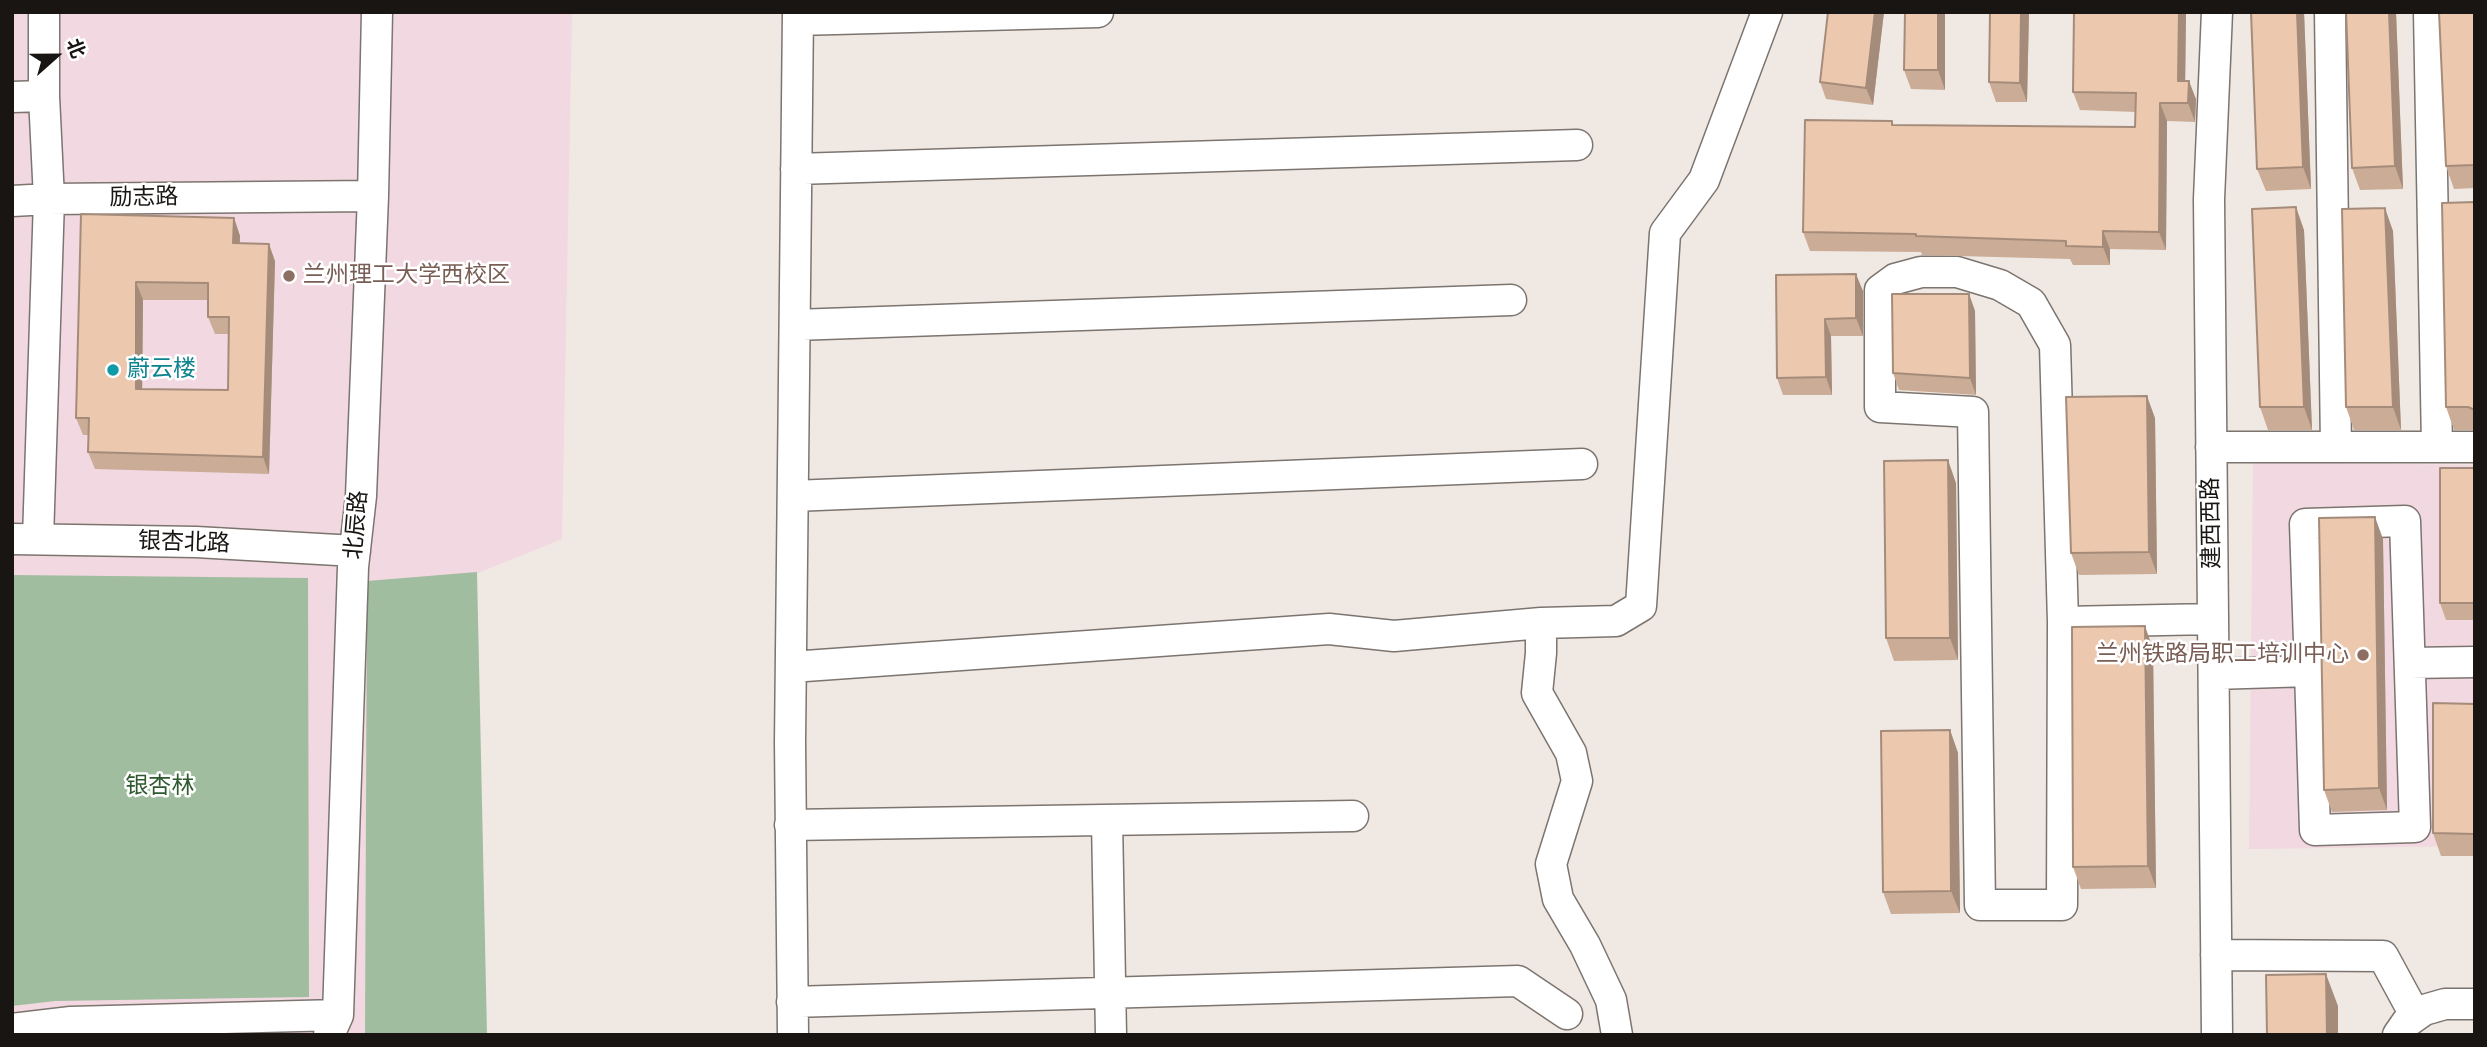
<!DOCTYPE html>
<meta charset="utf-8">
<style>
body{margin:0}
#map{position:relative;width:2487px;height:1047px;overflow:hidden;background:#f0e8e3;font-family:"Space Grotesk","Noto Sans SC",sans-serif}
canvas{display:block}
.frame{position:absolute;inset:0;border:14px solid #181513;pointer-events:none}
.north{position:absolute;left:21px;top:21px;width:70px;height:70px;-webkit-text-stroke:5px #fff;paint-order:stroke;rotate:69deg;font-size:19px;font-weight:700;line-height:28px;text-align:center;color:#181513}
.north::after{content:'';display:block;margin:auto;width:24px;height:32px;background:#181513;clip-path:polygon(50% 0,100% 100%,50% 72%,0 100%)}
</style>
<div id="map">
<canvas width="2487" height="1047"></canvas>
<div class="frame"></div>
<div class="north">北</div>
</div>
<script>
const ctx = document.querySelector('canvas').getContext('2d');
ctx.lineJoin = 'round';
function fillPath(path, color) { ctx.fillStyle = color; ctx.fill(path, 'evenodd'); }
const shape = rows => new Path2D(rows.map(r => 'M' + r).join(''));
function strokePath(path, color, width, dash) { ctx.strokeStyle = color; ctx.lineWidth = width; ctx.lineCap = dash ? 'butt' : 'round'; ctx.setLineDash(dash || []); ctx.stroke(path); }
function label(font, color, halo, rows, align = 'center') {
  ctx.font = font + ' "Space Grotesk","Noto Sans SC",sans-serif'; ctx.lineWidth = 5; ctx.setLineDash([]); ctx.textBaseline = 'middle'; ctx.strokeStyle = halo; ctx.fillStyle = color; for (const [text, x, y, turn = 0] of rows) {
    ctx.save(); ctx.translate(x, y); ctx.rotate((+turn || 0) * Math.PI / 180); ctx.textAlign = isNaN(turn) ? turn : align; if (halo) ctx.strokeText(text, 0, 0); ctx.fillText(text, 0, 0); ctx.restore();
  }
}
const education = shape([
 [12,12,572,12,562,539,478,573,379,597,372,1029,362,1035,12,1035],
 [2253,462,2475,465,2475,846,2249,849]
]);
const forest = shape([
 [477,572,487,1035,365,1035,367,581],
 [12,575,308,578,309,997,55,1001,12,1006]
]);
const minor = shape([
 [44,12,44,96],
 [2330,12,2336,447],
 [2429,12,2437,447],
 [798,20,1098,12],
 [12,97,44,96,49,199,373,196],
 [796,169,1577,145],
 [12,201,49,199,38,539],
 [795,325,1511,300],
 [2211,447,2475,447],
 [793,496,1582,464],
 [12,539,196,542,355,551],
 [2063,622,2062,905,1980,905,1973,412,1880,407,1880,290,1895,279,1921,272,1957,272,2000,285,2031,303,2055,345,2063,622,2213,619],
 [1541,623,1541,653,1537,693,1571,753,1577,781,1551,864,1558,899,1585,945,1611,1000,1617,1035],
 [2410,663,2475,662],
 [791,667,1329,629,1394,636,1541,623,1616,621,1641,606,1665,233,1704,180,1767,12],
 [2214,674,2310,671,2305,524,2405,521,2415,827,2315,830,2310,671],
 [1107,820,1111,1035],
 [790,825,1353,816],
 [2216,955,2383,956,2415,1015],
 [792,1002,1518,981,1567,1014],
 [12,1029,71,1022,338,1015],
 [329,1035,338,1015,353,567,361,496,373,196,377,12],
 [793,1035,790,742,798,12],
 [2217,1035,2209,199,2217,12],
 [2398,1035,2407,1022,2424,1010,2445,1004,2475,1004]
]);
const wall = shape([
 [1828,12,1884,12,1873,105,1826,99,1820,82],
 [1905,12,1945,12,1945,90,1911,89,1904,70],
 [2029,12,2027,102,1996,102,1989,82],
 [2074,12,2186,12,2185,81,2196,99,2195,122,2167,121,2166,250,2110,249,2110,265,2073,265,2070,259,1922,255,1921,252,1810,251,1803,232,1892,121,1893,125,2135,127,2136,112,2080,110,2073,92],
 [2251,12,2304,12,2311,189,2266,191,2257,169],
 [2346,12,2396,12,2403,189,2360,190,2352,168],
 [2475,12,2475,188,2454,189,2446,166],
 [2475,202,2475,430,2454,430,2446,407],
 [81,214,234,218,240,236,240,243,275,261,269,474,95,469,88,452,89,435,83,435,76,418],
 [143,300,208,300,208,317,215,334,229,334,228,390,142,389],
 [2304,230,2312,430,2268,430,2260,407],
 [2393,231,2401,430,2354,430,2346,407],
 [1776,275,1863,291,1863,336,1831,336,1832,395,1783,395,1777,378],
 [1969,294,1975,311,1976,395,1899,390,1893,373],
 [2155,418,2157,574,2079,575,2071,553],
 [2475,468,2475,620,2446,620,2440,603],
 [1956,483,1958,660,1894,661,1886,638],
 [2383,539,2387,810,2332,812,2324,790],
 [2153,649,2156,888,2081,889,2073,867],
 [2475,704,2475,856,2441,856,2433,833],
 [1950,730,1958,753,1960,913,1891,914,1883,892]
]);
const shadedWall = shape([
 [1875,12,1884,12,1873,105,1866,88],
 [1938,12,1945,12,1945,90,1938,70],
 [2021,12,2029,12,2027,102,2020,83],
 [2179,12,2186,12,2185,99,2178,81],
 [2297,12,2304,12,2311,189,2303,167],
 [2389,12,2396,12,2403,189,2395,166],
 [2189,81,2196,99,2195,122,2188,103],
 [2160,103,2167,121,2166,250,2159,232],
 [2296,207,2304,230,2312,430,2304,407],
 [2385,208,2393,231,2401,430,2393,407],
 [234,218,240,236,239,260,233,243],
 [2103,231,2110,249,2110,265,2103,247],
 [269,244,275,261,269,474,263,457],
 [1856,274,1863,291,1863,336,1856,318],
 [136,282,143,300,142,406,136,389],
 [1969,294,1975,311,1976,395,1970,378],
 [1825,319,1831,336,1832,395,1826,377],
 [2147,396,2155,418,2157,574,2149,552],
 [1948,460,1956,483,1958,660,1950,638],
 [2375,517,2383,539,2387,810,2379,788],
 [2145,626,2153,649,2156,888,2148,866],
 [1950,730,1958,753,1960,913,1951,891],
 [2326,974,2338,1006,2338,1035,2327,1035]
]);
const building = shape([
 [1828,12,1875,12,1866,88,1820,82,1828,12],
 [1905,12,1938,12,1938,70,1904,70,1905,12],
 [1990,12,2021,12,2020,83,1989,82,1990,12],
 [2074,12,2179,12,2178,81,2189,81,2188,103,2160,103,2159,232,2103,231,2103,247,2066,246,2066,241,1916,236,1916,234,1803,232,1805,120,1892,121,1892,125,2135,127,2136,93,2073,92,2074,12],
 [2251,12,2297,12,2303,167,2257,169,2251,12],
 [2346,12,2389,12,2395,166,2352,168,2346,12],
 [2439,12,2475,12,2475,165,2446,166,2439,12],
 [2475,202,2475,410,2468,407,2446,407,2442,203,2475,202],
 [2296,207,2304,407,2260,407,2252,209,2296,207],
 [2385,208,2393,407,2346,407,2342,209,2385,208],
 [81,214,234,218,233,243,269,244,263,457,88,452,89,418,76,418,81,214],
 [136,282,208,283,208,317,229,317,228,390,136,389,136,282],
 [1856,274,1856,318,1825,319,1826,377,1777,378,1776,275,1856,274],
 [1892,294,1969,294,1970,378,1893,373,1892,294],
 [2147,396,2149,552,2071,553,2066,397,2147,396],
 [1948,460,1950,638,1886,638,1884,461,1948,460],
 [2440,468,2475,468,2475,603,2440,603,2440,468],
 [2375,517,2379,788,2324,790,2319,518,2375,517],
 [2145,626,2148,866,2073,867,2072,627,2145,626],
 [2433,703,2475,704,2475,834,2433,833,2433,703],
 [1950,730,1951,891,1883,892,1881,731,1950,730],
 [2326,974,2327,1035,2267,1035,2266,975,2326,974]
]);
const markers = [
 [289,276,7,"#8d6e63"],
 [113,370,7,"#0f9aa8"],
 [2363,655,7,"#8d6e63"]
];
const streetNames = [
 ["励志路",144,198,-1],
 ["建西西路",2212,523,-91],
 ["北辰路",357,525,-85],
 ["银杏北路",184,543,2]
];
const educationNames = [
 ["兰州理工大学西校区",303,276],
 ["兰州铁路局职工培训中心",2349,655,"right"]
];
const cultureNames = [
 ["蔚云楼",127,370]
];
const parkNames = [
 ["银杏林",160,787]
];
fillPath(education, '#f2d8e0');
fillPath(forest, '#a0bd9f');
strokePath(minor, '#7b746f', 33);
strokePath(minor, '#fff', 30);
fillPath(wall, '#cbac96');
fillPath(shadedWall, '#a58c7a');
fillPath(building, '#ecc8af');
strokePath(building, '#a58c7a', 2);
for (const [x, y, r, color] of markers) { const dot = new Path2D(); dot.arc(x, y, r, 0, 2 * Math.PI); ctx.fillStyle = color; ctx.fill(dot); strokePath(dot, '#fff', 2.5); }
label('23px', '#181513', '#fff', streetNames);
label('23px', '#785e54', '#fff', educationNames, 'left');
label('23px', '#0d838f', '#fff', cultureNames, 'left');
label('23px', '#2f592f', '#fff', parkNames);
</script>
